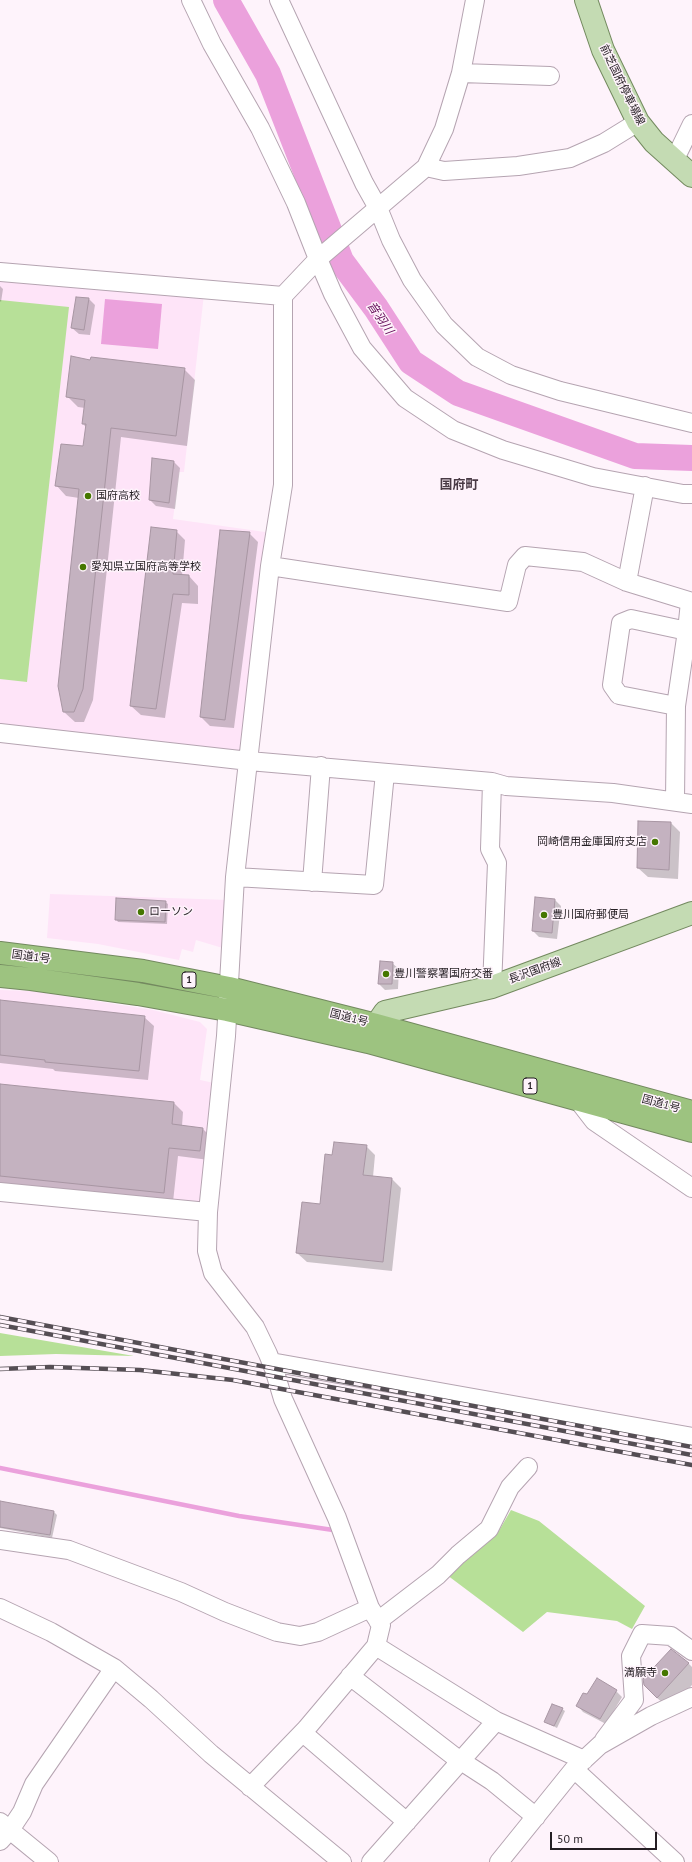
<!DOCTYPE html>
<meta charset="utf-8">
<style>
body{margin:0}
#map{position:relative;width:692px;height:1862px;overflow:hidden;background:#fef3fb;font-family:"PT Sans",sans-serif}
canvas{display:block}
.scale{position:absolute;left:550px;top:1832px;width:107px;height:18px;box-sizing:border-box;border:2px solid #241e23;border-top:0;padding-left:5px;font-size:12px;line-height:14px;white-space:nowrap;color:#241e23;-webkit-text-stroke:3px #fef3fb;paint-order:stroke}
</style>
<div id="map">
<canvas width="692" height="1862"></canvas>
<div class="scale">50 m</div>
</div>
<script>
const ctx = document.querySelector('canvas').getContext('2d');
ctx.lineJoin = 'round';
function fillPath(path, color) { ctx.fillStyle = color; ctx.fill(path, 'evenodd'); }
const shape = rows => new Path2D(rows.map(r => 'M' + r).join(''));
function strokePath(path, color, width, dash) { ctx.strokeStyle = color; ctx.lineWidth = width; ctx.lineCap = dash ? 'butt' : 'round'; ctx.setLineDash(dash || []); ctx.stroke(path); }
function label(font, color, halo, rows, align = 'center') {
  ctx.font = font + ' "PT Sans","Noto Sans JP",sans-serif'; ctx.lineWidth = 3; ctx.setLineDash([]); ctx.textBaseline = 'middle'; ctx.strokeStyle = halo; ctx.fillStyle = color; for (const [text, x, y, turn = 0] of rows) {
    ctx.save(); ctx.translate(x, y); ctx.rotate((+turn || 0) * Math.PI / 180); ctx.textAlign = isNaN(turn) ? turn : align; if (halo) ctx.strokeText(text, 0, 0); ctx.fillText(text, 0, 0); ctx.restore();
  }
}
const built = shape([
 [0,278,204,294,184,472,179,472,173,519,265,532,253,639,242,754,0,726],
 [50,894,229,900,226,949,196,940,193,952,182,949,179,960,98,944,47,938],
 [0,990,32,991,153,1010,200,1022,207,1029,200,1080,214,1083,202,1206,0,1185]
]);
const green = shape([
 [0,300,69,307,27,682,0,679],
 [0,1333,134,1356,56,1354,0,1356],
 [511,1510,539,1521,645,1606,632,1629,617,1621,547,1612,523,1632,447,1575,497,1534]
]);
const water = shape([
 [105,299,162,304,158,349,101,344]
]);
const shadow = shape([
 [0,286,3,289,1,302,0,301],
 [89,299,95,305,90,335,79,334,72,328],
 [91,361,184,369,195,380,187,446,121,437,93,700,84,722,75,722,64,712,79,498,66,496,56,485,84,447,86,427,83,424,85,408,78,407,67,396],
 [174,462,180,468,175,509,156,506,150,500],
 [176,531,185,540,182,576,189,576,198,586,198,604,182,603,165,718,141,715,131,706],
 [249,533,258,542,234,728,210,726,201,717],
 [671,823,680,832,678,879,648,877,638,868],
 [555,900,561,906,557,939,539,937,533,931],
 [165,902,168,904,167,924,118,922,116,919],
 [392,963,399,969,398,989,385,990,379,984],
 [0,1001,144,1017,154,1026,148,1080,55,1071,53,1069,0,1063],
 [0,1085,174,1103,183,1112,182,1126,203,1129,212,1138,209,1160,178,1156,173,1202,0,1184],
 [366,1146,375,1155,373,1177,392,1179,401,1188,392,1271,307,1262,297,1253,321,1205,333,1156],
 [0,1502,54,1512,57,1515,52,1538,0,1528],
 [688,1663,692,1667,692,1685,670,1709,657,1698],
 [616,1691,622,1697,606,1724,583,1712,577,1705,587,1695],
 [562,1709,565,1711,557,1728,545,1722]
]);
const stream = shape([
 [0,1468,239,1516,333,1530]
]);
const river = shape([
 [226,0,268,74,341,261,376,308,411,362,458,393,635,456,692,458]
]);
const building = shape([
 [76,297,89,298,84,330,71,328,76,297],
 [71,356,90,360,91,357,185,368,176,436,111,428,83,689,74,712,63,712,58,686,79,489,55,486,61,444,83,446,86,424,82,424,85,400,66,397,71,356],
 [152,458,174,461,169,503,149,500,152,458],
 [151,527,177,530,173,574,189,575,189,595,173,594,156,709,130,706,151,527],
 [220,530,250,532,225,720,200,717,220,530],
 [638,821,671,822,669,870,637,868,638,821],
 [535,897,555,899,552,933,532,931,535,897],
 [116,898,166,901,165,922,115,920,116,898],
 [380,961,393,962,392,984,378,984,380,961],
 [0,1000,145,1016,139,1071,45,1062,45,1060,0,1055,0,1000],
 [0,1084,174,1102,172,1124,203,1128,200,1151,169,1148,164,1193,0,1176,0,1084],
 [334,1142,367,1145,363,1175,392,1178,383,1262,296,1253,302,1202,320,1204,325,1154,332,1155,334,1142],
 [0,1501,54,1511,50,1535,0,1527,0,1501],
 [671,1649,689,1663,657,1698,644,1685,643,1679,671,1649],
 [597,1678,617,1690,600,1719,576,1706,583,1693,587,1694,597,1678],
 [552,1704,563,1708,554,1726,544,1722,552,1704]
]);
const minor = shape([
 [191,0,212,44,260,128,296,203,318,259,333,294,362,348,405,398,453,430,503,450,593,477,683,494,692,494],
 [279,0,364,183,378,208,391,240,412,280,444,325,477,357,511,375,560,391,692,423],
 [461,73,550,76],
 [675,159,692,124],
 [426,167,444,171,518,166,570,158,604,143,638,122],
 [0,272,283,296],
 [270,566,508,602,517,565,525,556,583,562,627,582,692,602],
 [627,582,645,486],
 [687,631,631,619,621,623,612,685,619,695,676,706,687,631,690,602],
 [0,733,249,761,492,782,506,786,613,793,692,804],
 [675,801,676,706],
 [235,877,374,885,385,773],
 [312,882,321,766],
 [492,987,497,863,490,849,492,782],
 [577,1099,594,1121,692,1188],
 [0,1192,208,1212],
 [271,1362,692,1437],
 [0,1540,69,1550,181,1592,225,1612,277,1632,300,1636,318,1632,370,1608],
 [0,1608,51,1632,114,1668,151,1699,211,1754,342,1862],
 [378,1621,438,1575,458,1555,489,1529,510,1487,528,1467],
 [376,1646,496,1721,584,1760],
 [350,1676,455,1757,492,1781,536,1817],
 [303,1733,407,1822],
 [604,1740,634,1700,631,1656,642,1634,671,1636,692,1651],
 [574,1769,675,1862],
 [250,1787,306,1729,376,1646,381,1625,370,1608,337,1518,283,1399,274,1369,268,1354,255,1327,213,1273,207,1251,208,1212,226,1036,235,877,270,566,283,485,283,296,318,259,426,167,444,129,461,73,475,0],
 [0,1822,49,1862],
 [0,1841,10,1830,22,1812,34,1784,114,1668],
 [371,1862,496,1721],
 [499,1862,574,1769,600,1745,651,1716,692,1697]
]);
const major = shape([
 [586,0,603,50,638,122,654,142,692,176],
 [368,1041,376,1025,385,1012,492,987,692,913]
]);
const highway = shape([
 [0,953,143,971,229,988,376,1025,692,1112],
 [0,976,31,979,138,994,227,1010,368,1042,692,1131]
]);
const rail = shape([
 [0,1317,692,1447],
 [0,1325,692,1455],
 [0,1369,50,1367,140,1370,233,1380,692,1465]
]);
const markers = [
 [88,496,4,"#457700"],
 [83,567,4,"#457700"],
 [655,842,4,"#457700"],
 [141,912,4,"#457700"],
 [544,915,4,"#457700"],
 [386,974,4,"#457700"],
 [665,1673,4,"#457700"]
];
const shields = [
 [189,980,14],
 [530,1086,14]
];
const shieldNames = [
 ["1",189,980],
 ["1",530,1086]
];
const streetNames = [
 ["前芝国府停車場線",622,85,64],
 ["国道1号",31,957,8],
 ["長沢国府線",535,971,-20],
 ["国道1号",349,1018,14],
 ["国道1号",661,1104,15]
];
const poiNames = [
 ["国府高校",96,496],
 ["愛知県立国府高等学校",91,567],
 ["岡崎信用金庫国府支店",647,842,"right"],
 ["ローソン",149,912],
 ["豊川国府郵便局",552,915],
 ["豊川警察署国府交番",394,974],
 ["満願寺",657,1673,"right"]
];
const waterNames = [
 ["音羽川",380,318,56]
];
const quarterNames = [
 ["国府町",459,485]
];
fillPath(built, '#fee4f8');
fillPath(green, '#b7e098');
fillPath(water, '#eba1dc');
fillPath(shadow, '#0003');
strokePath(stream, '#eba1dc', 4.5);
strokePath(river, '#eba1dc', 26);
fillPath(building, '#c4b2c0');
strokePath(building, '#a896a3', 1);
strokePath(minor, '#b5a4b1', 20);
strokePath(major, '#73895f', 24);
strokePath(highway, '#73895f', 24);
strokePath(minor, '#fff', 18);
strokePath(major, '#c4dbb3', 22);
strokePath(highway, '#9dc380', 22);
strokePath(rail, '#554e54', 4.5);
strokePath(rail, '#fef3fb', 3, [9]);
for (const [x, y, r, color] of markers) { const dot = new Path2D(); dot.arc(x, y, r, 0, 2 * Math.PI); ctx.fillStyle = color; ctx.fill(dot); strokePath(dot, '#fef3fb', 1.5); }
for (const [x, y, w] of shields) { const box = new Path2D(); box.roundRect(x - w / 2, y - 8, w, 16, 3); ctx.fillStyle = '#fef3fb'; ctx.fill(box); strokePath(box, '#241e23', 1); }
label('bold 10px', '#241e23', null, shieldNames);
label('11px', '#241e23', '#fef3fb', streetNames);
label('11px', '#241e23', '#fef3fb', poiNames, 'left');
label('italic 12px', '#620857', '#fef3fb', waterNames);
label('bold 13px', '#493a45', '#fef3fb', quarterNames);
</script>
